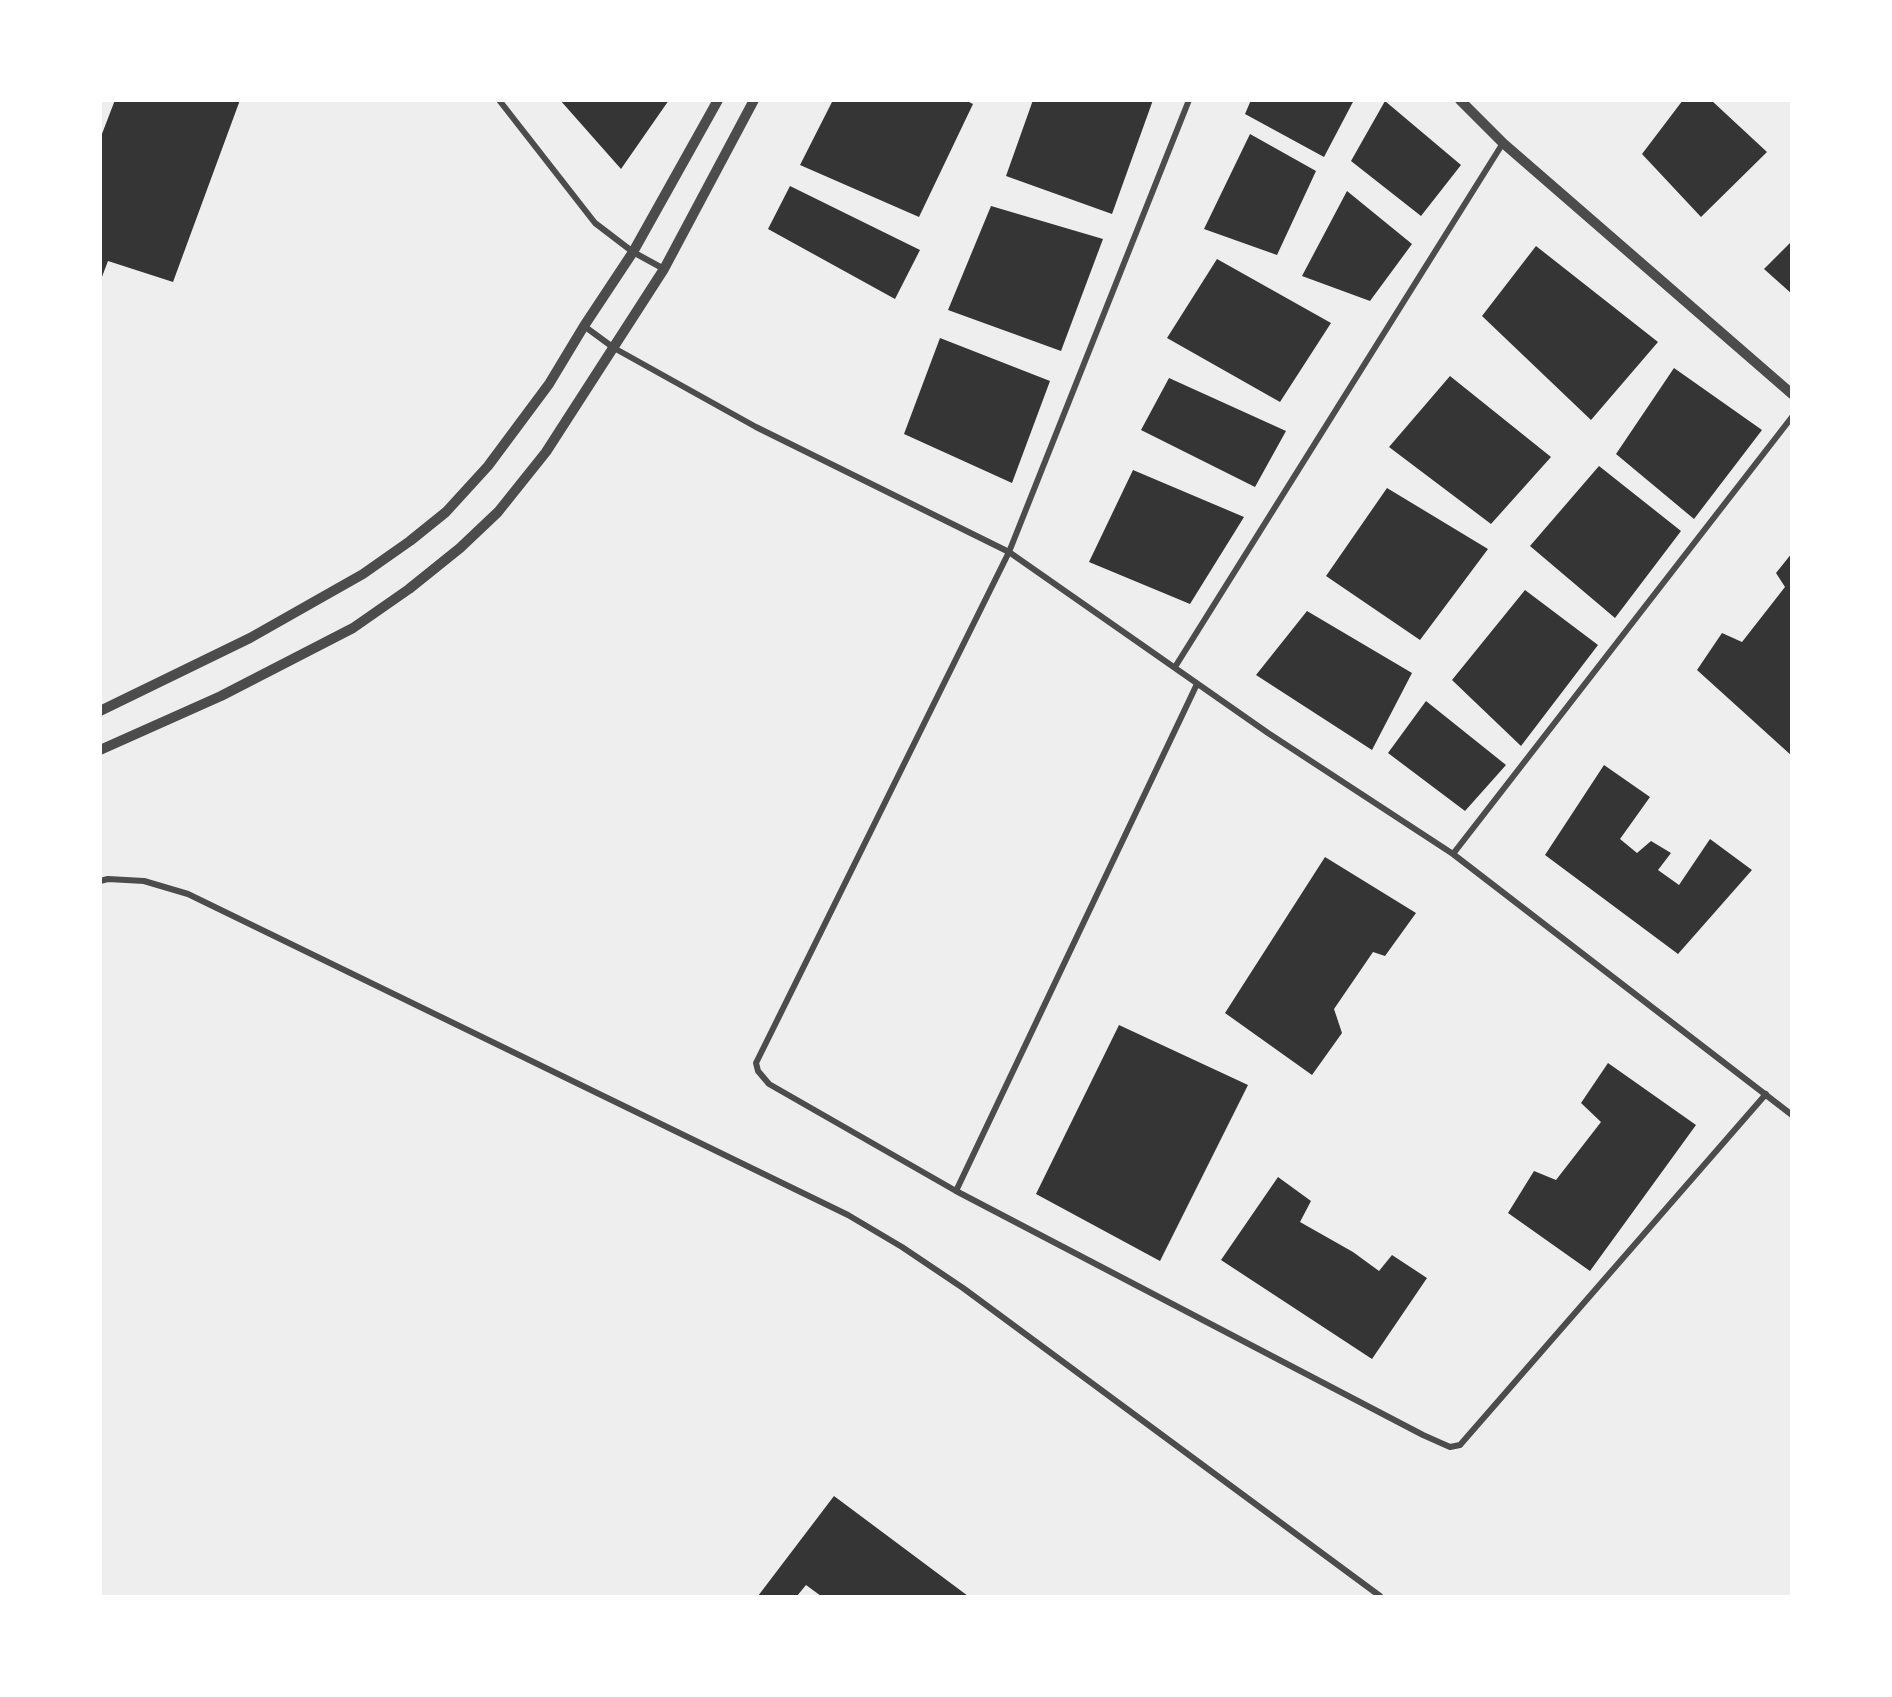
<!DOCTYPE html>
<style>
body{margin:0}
#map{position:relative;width:1892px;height:1697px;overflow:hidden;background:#fff;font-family:"Exo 2",sans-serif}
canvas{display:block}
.frame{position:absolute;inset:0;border:102px solid #fff;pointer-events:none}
</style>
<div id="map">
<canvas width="1892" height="1697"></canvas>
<div class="frame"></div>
</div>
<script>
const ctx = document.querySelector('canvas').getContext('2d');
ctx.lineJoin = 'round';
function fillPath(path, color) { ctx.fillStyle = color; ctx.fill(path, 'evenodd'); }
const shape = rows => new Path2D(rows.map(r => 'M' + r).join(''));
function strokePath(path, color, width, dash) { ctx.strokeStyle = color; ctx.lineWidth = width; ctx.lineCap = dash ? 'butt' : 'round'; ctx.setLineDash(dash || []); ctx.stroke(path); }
const green = shape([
 [101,101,1791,101,1791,1596,101,1596]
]);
const building = shape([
 [115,100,240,100,173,282,108,261,100,282,100,139],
 [560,100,669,100,621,169],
 [833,100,965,100,973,104,919,217,800,165],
 [1033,100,1153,100,1112,214,1006,176],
 [1251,100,1354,100,1324,157,1245,114],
 [1683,100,1711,100,1767,152,1701,217,1642,154],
 [1385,101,1461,165,1421,216,1351,161],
 [1250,134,1316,171,1277,255,1204,229],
 [790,186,920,250,895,299,768,229],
 [1347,191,1412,244,1370,301,1302,276],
 [991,206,1103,239,1061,351,948,310],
 [1792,241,1792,294,1764,269],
 [1536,246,1658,342,1591,420,1482,316],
 [1217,259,1331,323,1280,402,1167,338],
 [940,338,1050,381,1012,483,904,434],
 [1674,368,1762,430,1694,519,1616,454],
 [1450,376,1551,457,1491,524,1389,447],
 [1169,378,1286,431,1255,487,1141,430],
 [1599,466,1681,531,1615,618,1530,546],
 [1133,470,1244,517,1190,604,1089,562],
 [1387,488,1488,549,1420,640,1326,576],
 [1792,553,1792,756,1697,670,1722,633,1742,642,1785,587,1776,573],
 [1525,590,1598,645,1521,746,1452,680],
 [1307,611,1412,673,1372,750,1256,675],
 [1426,701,1506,765,1465,811,1388,753],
 [1604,765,1650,797,1620,839,1637,853,1651,841,1671,853,1658,870,1679,885,1710,839,1752,870,1678,954,1545,855],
 [1325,857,1416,913,1385,956,1373,952,1334,1009,1342,1033,1312,1075,1225,1013],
 [1119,1025,1248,1085,1160,1261,1036,1194],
 [1608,1063,1696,1125,1590,1271,1508,1213,1534,1171,1556,1180,1601,1122,1581,1103],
 [1278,1177,1311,1201,1300,1222,1353,1252,1379,1271,1392,1255,1427,1278,1372,1359,1221,1260],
 [834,1496,968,1596,821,1596,806,1585,797,1596,758,1596]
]);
const minor = shape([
 [499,100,595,223,633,252,664,269],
 [1189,100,1009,552,756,1063,758,1071,769,1084,956,1191,1423,1435,1450,1447,1460,1445,1766,1094],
 [584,326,614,348,756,427,1009,552,1268,733,1453,854,1792,1115],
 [1175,667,1503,143],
 [1453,854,1792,417],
 [100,881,108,879,144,881,188,894,848,1215,902,1247,963,1288,1380,1596],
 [956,1191,1197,684]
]);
const tertiary = shape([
 [1460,100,1503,143,1792,394],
 [100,711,250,638,363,574,410,541,446,512,488,466,549,384,584,326,633,252,718,100],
 [100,750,221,696,353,628,409,589,460,548,498,512,546,452,664,269,754,100]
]);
fillPath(green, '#eee');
fillPath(building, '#353535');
strokePath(minor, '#4c4c4c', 6);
strokePath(tertiary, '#4c4c4c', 10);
</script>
